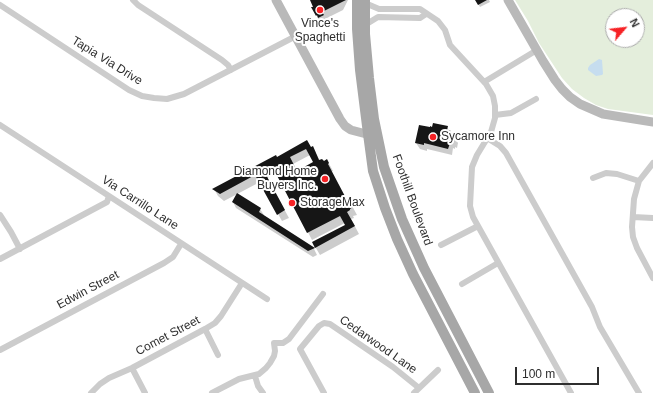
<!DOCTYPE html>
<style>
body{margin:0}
#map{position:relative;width:653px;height:393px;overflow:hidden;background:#fff;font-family:Arial,sans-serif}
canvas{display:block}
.north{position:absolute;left:605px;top:8px;width:40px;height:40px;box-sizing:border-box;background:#fff;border:1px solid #acacac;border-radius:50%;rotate:62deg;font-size:11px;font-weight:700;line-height:16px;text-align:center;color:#2f2f2f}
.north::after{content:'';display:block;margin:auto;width:14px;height:18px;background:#f62225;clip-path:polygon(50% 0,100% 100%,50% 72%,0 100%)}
.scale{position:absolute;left:515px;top:367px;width:84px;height:18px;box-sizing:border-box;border:2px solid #2f2f2f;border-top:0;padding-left:5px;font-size:12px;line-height:14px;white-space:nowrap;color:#2f2f2f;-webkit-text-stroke:3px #fff;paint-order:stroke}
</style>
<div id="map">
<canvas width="653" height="393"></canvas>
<div class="north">N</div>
<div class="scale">100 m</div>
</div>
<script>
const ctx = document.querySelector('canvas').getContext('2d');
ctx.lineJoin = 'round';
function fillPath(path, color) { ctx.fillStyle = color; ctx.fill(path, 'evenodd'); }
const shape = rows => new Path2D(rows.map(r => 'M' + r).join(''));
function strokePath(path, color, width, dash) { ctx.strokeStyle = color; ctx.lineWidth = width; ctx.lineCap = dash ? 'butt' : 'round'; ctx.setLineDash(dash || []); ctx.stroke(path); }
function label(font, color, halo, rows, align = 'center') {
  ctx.font = font + ' Arial,sans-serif'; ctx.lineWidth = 4; ctx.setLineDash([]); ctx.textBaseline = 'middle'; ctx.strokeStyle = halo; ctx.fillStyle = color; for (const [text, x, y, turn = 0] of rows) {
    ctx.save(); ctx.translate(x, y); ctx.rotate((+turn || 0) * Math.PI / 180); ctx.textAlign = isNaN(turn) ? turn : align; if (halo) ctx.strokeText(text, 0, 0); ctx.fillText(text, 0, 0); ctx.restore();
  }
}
const green = shape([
 [515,0,653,0,653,115,608,109,596,105,584,98,572,89,562,78,539,43,528,21],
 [613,16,637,16,637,40,613,40]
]);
const water = shape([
 [599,59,602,60,603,74,602,75,596,76,588,70,588,68,590,65]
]);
const shadow = shape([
 [311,0,348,0,343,10,325,19,326,22,323,23,322,21,320,22,313,8,314,7],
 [476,0,489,0,490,2,480,7],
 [447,127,452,136,454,137,458,143,457,148,455,147,455,149,453,148,452,155,427,149,427,151,420,149,416,143,431,129],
 [307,142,311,148,313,147,320,161,323,162,327,160,333,171,331,172,348,203,350,202,357,215,353,216,354,218,351,219,359,234,320,255,313,243,346,225,345,223,312,240,277,173,267,178,289,218,282,221,260,182,224,201,218,196,214,189],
 [310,155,314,163,297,172,293,164],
 [233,202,260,209,264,215,263,216,314,249,317,255,313,257,236,208]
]);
const building = shape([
 [310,0,346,0,322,12,324,15,318,18,317,15,316,16,311,7,313,7],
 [475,0,487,0,478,5],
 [433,123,448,126,447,130,451,131,450,134,455,136,454,142,452,141,451,143,450,143,448,149,424,143,424,145,415,143,419,125,430,127,430,126,432,127],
 [307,140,311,147,313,146,319,160,322,159,324,161,327,159,329,163,328,164,348,202,350,201,353,207,350,209,350,210,347,212,355,226,315,248,312,242,345,225,340,216,307,233,272,166,264,171,285,210,277,215,255,175,220,194,212,189,276,155,277,157],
 [306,149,313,162,297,171,290,157],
 [237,193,261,208,259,212,315,248,308,251,232,202]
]);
const street = shape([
 [133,0,138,5,222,60,228,65,231,70],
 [365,3,379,9,420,9,438,21,445,30,450,45,486,84,493,96,495,106,495,118,491,132,477,155,472,167,470,206,473,217,571,393],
 [0,5,129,90,142,96,154,98,167,99,184,94,296,36],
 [365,25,378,17,420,18,426,14],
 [484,82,537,50],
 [495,115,511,113,536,99],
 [0,125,267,299],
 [487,138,500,146,506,153,592,307,600,327,639,393],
 [653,163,639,181,634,199,632,227,633,237,637,248,653,278],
 [593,178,606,173,617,174,639,181],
 [0,215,11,232,20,249],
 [633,217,653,218],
 [441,245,478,226],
 [0,259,107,202,109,196],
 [462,284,498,263],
 [205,329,218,355],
 [0,350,164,263,173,257,181,244],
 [132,368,145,393],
 [255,376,258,386,263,393],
 [91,393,100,384,109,378,132,368,205,329,215,323,221,316,242,283],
 [212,393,239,379,259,374,266,368,270,363,274,356,275,351,274,343,283,343,289,339,323,294],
 [324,393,300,349,319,326,324,323,330,324,393,367,419,388],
 [414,393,438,370]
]);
const secondary = shape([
 [276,0,340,119,345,126,351,130,374,136],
 [508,0,543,61,555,80,562,89,570,97,580,104,603,114,653,122]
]);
const primary = shape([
 [357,0,357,29,360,70,368,134,373,171,385,208,397,239,413,274,475,393],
 [365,0,365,34,369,78,374,119,384,167,402,219,424,268,489,393]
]);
const markers = [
 [320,10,4,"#f62225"],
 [433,137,4,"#f62225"],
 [325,179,4,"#f62225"],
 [292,203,4,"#f62225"]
];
const poiNames = [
 ["Vince's",320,24,"center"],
 ["Spaghetti",320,38,"center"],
 ["Sycamore Inn",441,137],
 ["Diamond Home",317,172,"right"],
 ["Buyers Inc.",317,186,"right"],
 ["StorageMax",300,203]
];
const streetNames = [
 ["Tapia Via Drive",107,61,32],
 ["Foothill Boulevard",412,200,70],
 ["Via Carrillo Lane",140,203,33],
 ["Edwin Street",88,290,-28],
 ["Comet Street",168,336,-28],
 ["Cedarwood Lane",378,345,35]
];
fillPath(green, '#e4eedc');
fillPath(water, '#c6ddef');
fillPath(shadow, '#0003');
fillPath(building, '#161616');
strokePath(street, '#ccc', 6);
strokePath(secondary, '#b9b9b9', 9);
strokePath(primary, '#a7a7a7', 10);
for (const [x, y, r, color] of markers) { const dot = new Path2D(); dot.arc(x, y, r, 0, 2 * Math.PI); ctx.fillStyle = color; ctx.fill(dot); strokePath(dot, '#fff', 1.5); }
label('12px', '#2f2f2f', '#fff', poiNames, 'left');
label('12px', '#2f2f2f', '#fff', streetNames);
</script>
